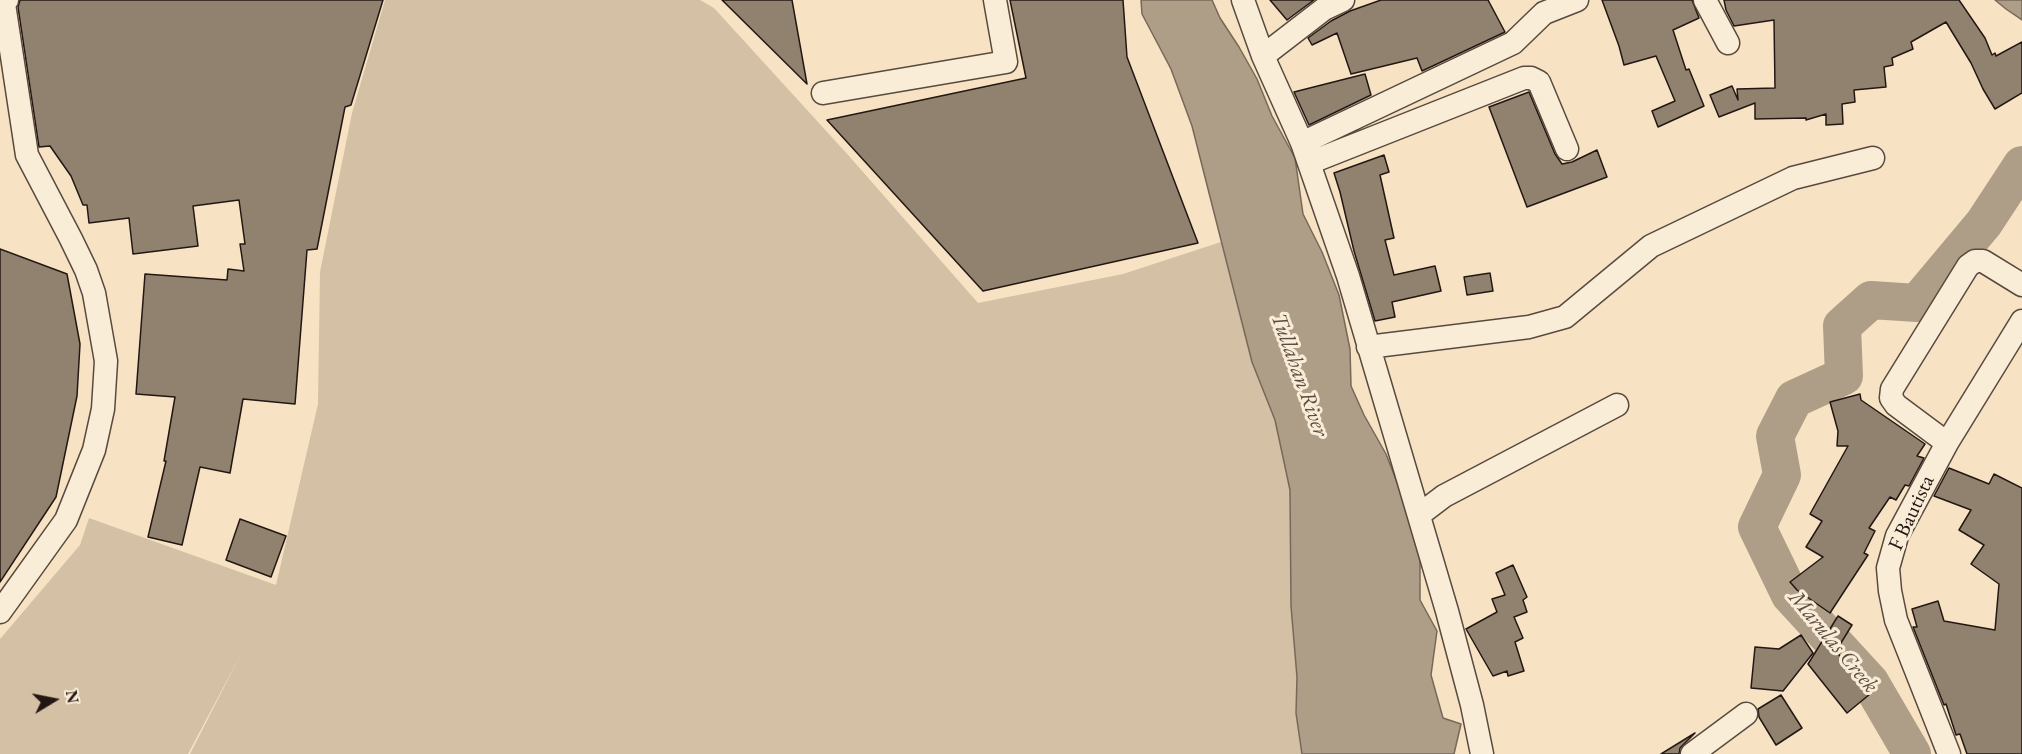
<!DOCTYPE html>
<style>
body{margin:0}
#map{position:relative;width:2022px;height:754px;overflow:hidden;background:#f7e3c3;font-family:"EB Garamond",serif}
canvas{display:block}
.north{position:absolute;left:24px;top:670px;width:60px;height:60px;-webkit-text-stroke:4px #faedd8;paint-order:stroke;rotate:80deg;font-size:16px;font-weight:700;line-height:24px;text-align:center;color:#231713}
.north::after{content:'';display:block;margin:auto;width:21px;height:27px;background:#231713;clip-path:polygon(50% 0,100% 100%,50% 72%,0 100%)}
</style>
<div id="map">
<canvas width="2022" height="754"></canvas>
<div class="north">N</div>
</div>
<script>
const ctx = document.querySelector('canvas').getContext('2d');
ctx.lineJoin = 'round';
function fillPath(path, color) { ctx.fillStyle = color; ctx.fill(path, 'evenodd'); }
const shape = rows => new Path2D(rows.map(r => 'M' + r).join(''));
function strokePath(path, color, width, dash) { ctx.strokeStyle = color; ctx.lineWidth = width; ctx.lineCap = dash ? 'butt' : 'round'; ctx.setLineDash(dash || []); ctx.stroke(path); }
function label(font, color, halo, rows, align = 'center') {
  ctx.font = font + ' "EB Garamond",serif'; ctx.lineWidth = 6; ctx.setLineDash([]); ctx.textBaseline = 'middle'; ctx.strokeStyle = halo; ctx.fillStyle = color; for (const [text, x, y, turn = 0] of rows) {
    ctx.save(); ctx.translate(x, y); ctx.rotate((+turn || 0) * Math.PI / 180); ctx.textAlign = isNaN(turn) ? turn : align; if (halo) ctx.strokeText(text, 0, 0); ctx.fillText(text, 0, 0); ctx.restore();
  }
}
const green = shape([
 [385,0,700,0,714,8,849,156,978,303,1123,274,1221,242,1252,362,1275,420,1290,490,1291,606,1297,677,1296,713,1302,754,190,754,242,652,188,754,0,754,0,639,80,545,89,518,276,585,318,404,320,272,352,113]
]);
const water = shape([
 [1141,0,1212,0,1220,18,1239,47,1257,79,1272,116,1295,158,1303,214,1322,252,1339,295,1350,349,1351,386,1364,415,1386,454,1402,495,1420,555,1420,600,1437,631,1431,675,1443,718,1461,724,1454,754,1302,754,1296,713,1297,677,1291,606,1290,490,1275,420,1252,362,1192,126,1171,69,1142,14,1141,0],
 [1995,0,2022,0,2022,20,2006,9,1995,0]
]);
const river = shape([
 [1912,754,1870,682,1790,595,1757,527,1782,475,1775,436,1794,399,1844,376,1842,326,1871,300,1917,303,1984,223,2022,165]
]);
const building = shape([
 [20,0,383,0,351,105,345,107,317,249,307,250,295,404,243,399,230,473,200,467,182,545,148,537,166,461,164,461,175,397,136,394,145,274,227,280,228,269,244,271,240,244,245,244,239,200,193,206,198,246,133,254,129,218,89,223,87,205,83,205,71,176,50,146,39,147,18,7,20,0],
 [722,0,792,0,807,84,722,0],
 [1010,0,1123,0,1127,57,1198,243,983,291,827,120,1026,78,1010,0],
 [1270,0,1314,0,1287,20,1270,0],
 [1381,0,1488,0,1505,32,1422,71,1417,58,1351,74,1337,33,1312,45,1308,38,1331,21,1350,11,1381,0],
 [1602,0,1692,0,1699,18,1673,30,1686,70,1689,69,1704,106,1658,127,1652,111,1675,101,1656,56,1624,65,1619,46,1602,0],
 [1724,0,1959,0,1985,38,1992,55,1995,53,1996,56,2022,42,2022,93,1995,109,1983,89,1971,63,1946,22,1911,42,1913,49,1892,58,1893,65,1884,67,1886,87,1854,90,1855,102,1842,104,1843,124,1826,125,1826,114,1806,120,1806,118,1755,119,1755,103,1719,117,1710,95,1732,86,1738,100,1737,89,1775,88,1774,20,1734,26,1726,10,1724,0],
 [1365,74,1371,95,1309,125,1294,92,1365,74],
 [1529,92,1555,154,1562,164,1572,162,1597,150,1607,177,1527,207,1489,107,1529,92],
 [1384,155,1389,172,1380,175,1394,238,1385,240,1394,275,1435,266,1441,291,1392,302,1395,317,1375,321,1354,251,1340,192,1334,173,1384,155],
 [0,249,67,274,80,344,77,396,56,497,0,582,0,249],
 [1490,273,1493,291,1467,295,1464,277,1490,273],
 [1860,394,1861,400,1925,444,1917,456,1924,458,1909,486,1905,485,1896,500,1890,497,1869,528,1875,531,1864,553,1868,555,1830,613,1797,590,1790,582,1823,557,1806,547,1822,521,1810,514,1848,446,1837,446,1838,431,1830,402,1860,394],
 [1949,468,1989,484,1994,474,2022,488,2022,754,1967,754,1960,734,1956,735,1946,704,1944,705,1913,627,1917,627,1912,609,1938,601,1944,621,1995,630,1999,584,1971,564,1984,545,1959,530,1971,510,1934,496,1949,468],
 [240,519,286,536,271,577,226,560,240,519],
 [1513,565,1527,597,1523,600,1527,612,1514,617,1523,638,1515,642,1524,671,1508,676,1507,671,1493,676,1466,629,1497,612,1492,599,1505,595,1496,573,1513,565],
 [1838,616,1852,625,1836,651,1870,694,1847,713,1808,664,1838,616],
 [1801,635,1813,653,1783,691,1751,688,1755,647,1779,649,1801,635],
 [1781,695,1802,728,1776,745,1759,717,1758,709,1781,695],
 [1695,733,1680,748,1679,754,1661,754,1695,733]
]);
const minor = shape([
 [1243,0,1263,56,1302,143,1348,276,1447,611,1472,705,1482,754],
 [1705,0,1728,43],
 [1263,56,1324,9,1343,0],
 [823,93,1006,62,995,0],
 [1302,143,1513,43,1544,13,1577,0],
 [1309,163,1524,78,1531,78,1539,82,1567,149],
 [1368,347,1529,327,1565,317,1651,246,1793,178,1873,158],
 [1947,443,1896,405,1891,398,1892,389,1968,266,1975,261,1983,261,2022,285],
 [1419,515,1444,496,1617,405],
 [0,612,66,520,94,450,103,409,106,361,94,293,86,270,71,239,27,155,4,4,7,0],
 [1692,754,1746,714],
 [1949,754,1896,620,1890,591,1888,568,1897,536,1947,443,2022,321]
]);
const streetNames = [
 ["F Bautista",1912,513,-65]
];
const waterNames = [
 ["Tullahan River",1299,375,70],
 ["Marulas Creek",1833,642,50]
];
fillPath(green, '#d3c0a5');
fillPath(water, '#af9e87');
strokePath(water, '#776859', 1.5);
strokePath(river, '#af9e87', 38);
fillPath(building, '#91816f');
strokePath(building, '#231713', 1.5);
strokePath(minor, '#584a3f', 25);
strokePath(minor, '#faedd8', 22);
label('21px', '#231713', '#faedd8', streetNames);
label('italic 22px', '#5b4d41', '#faedd8', waterNames);
</script>
